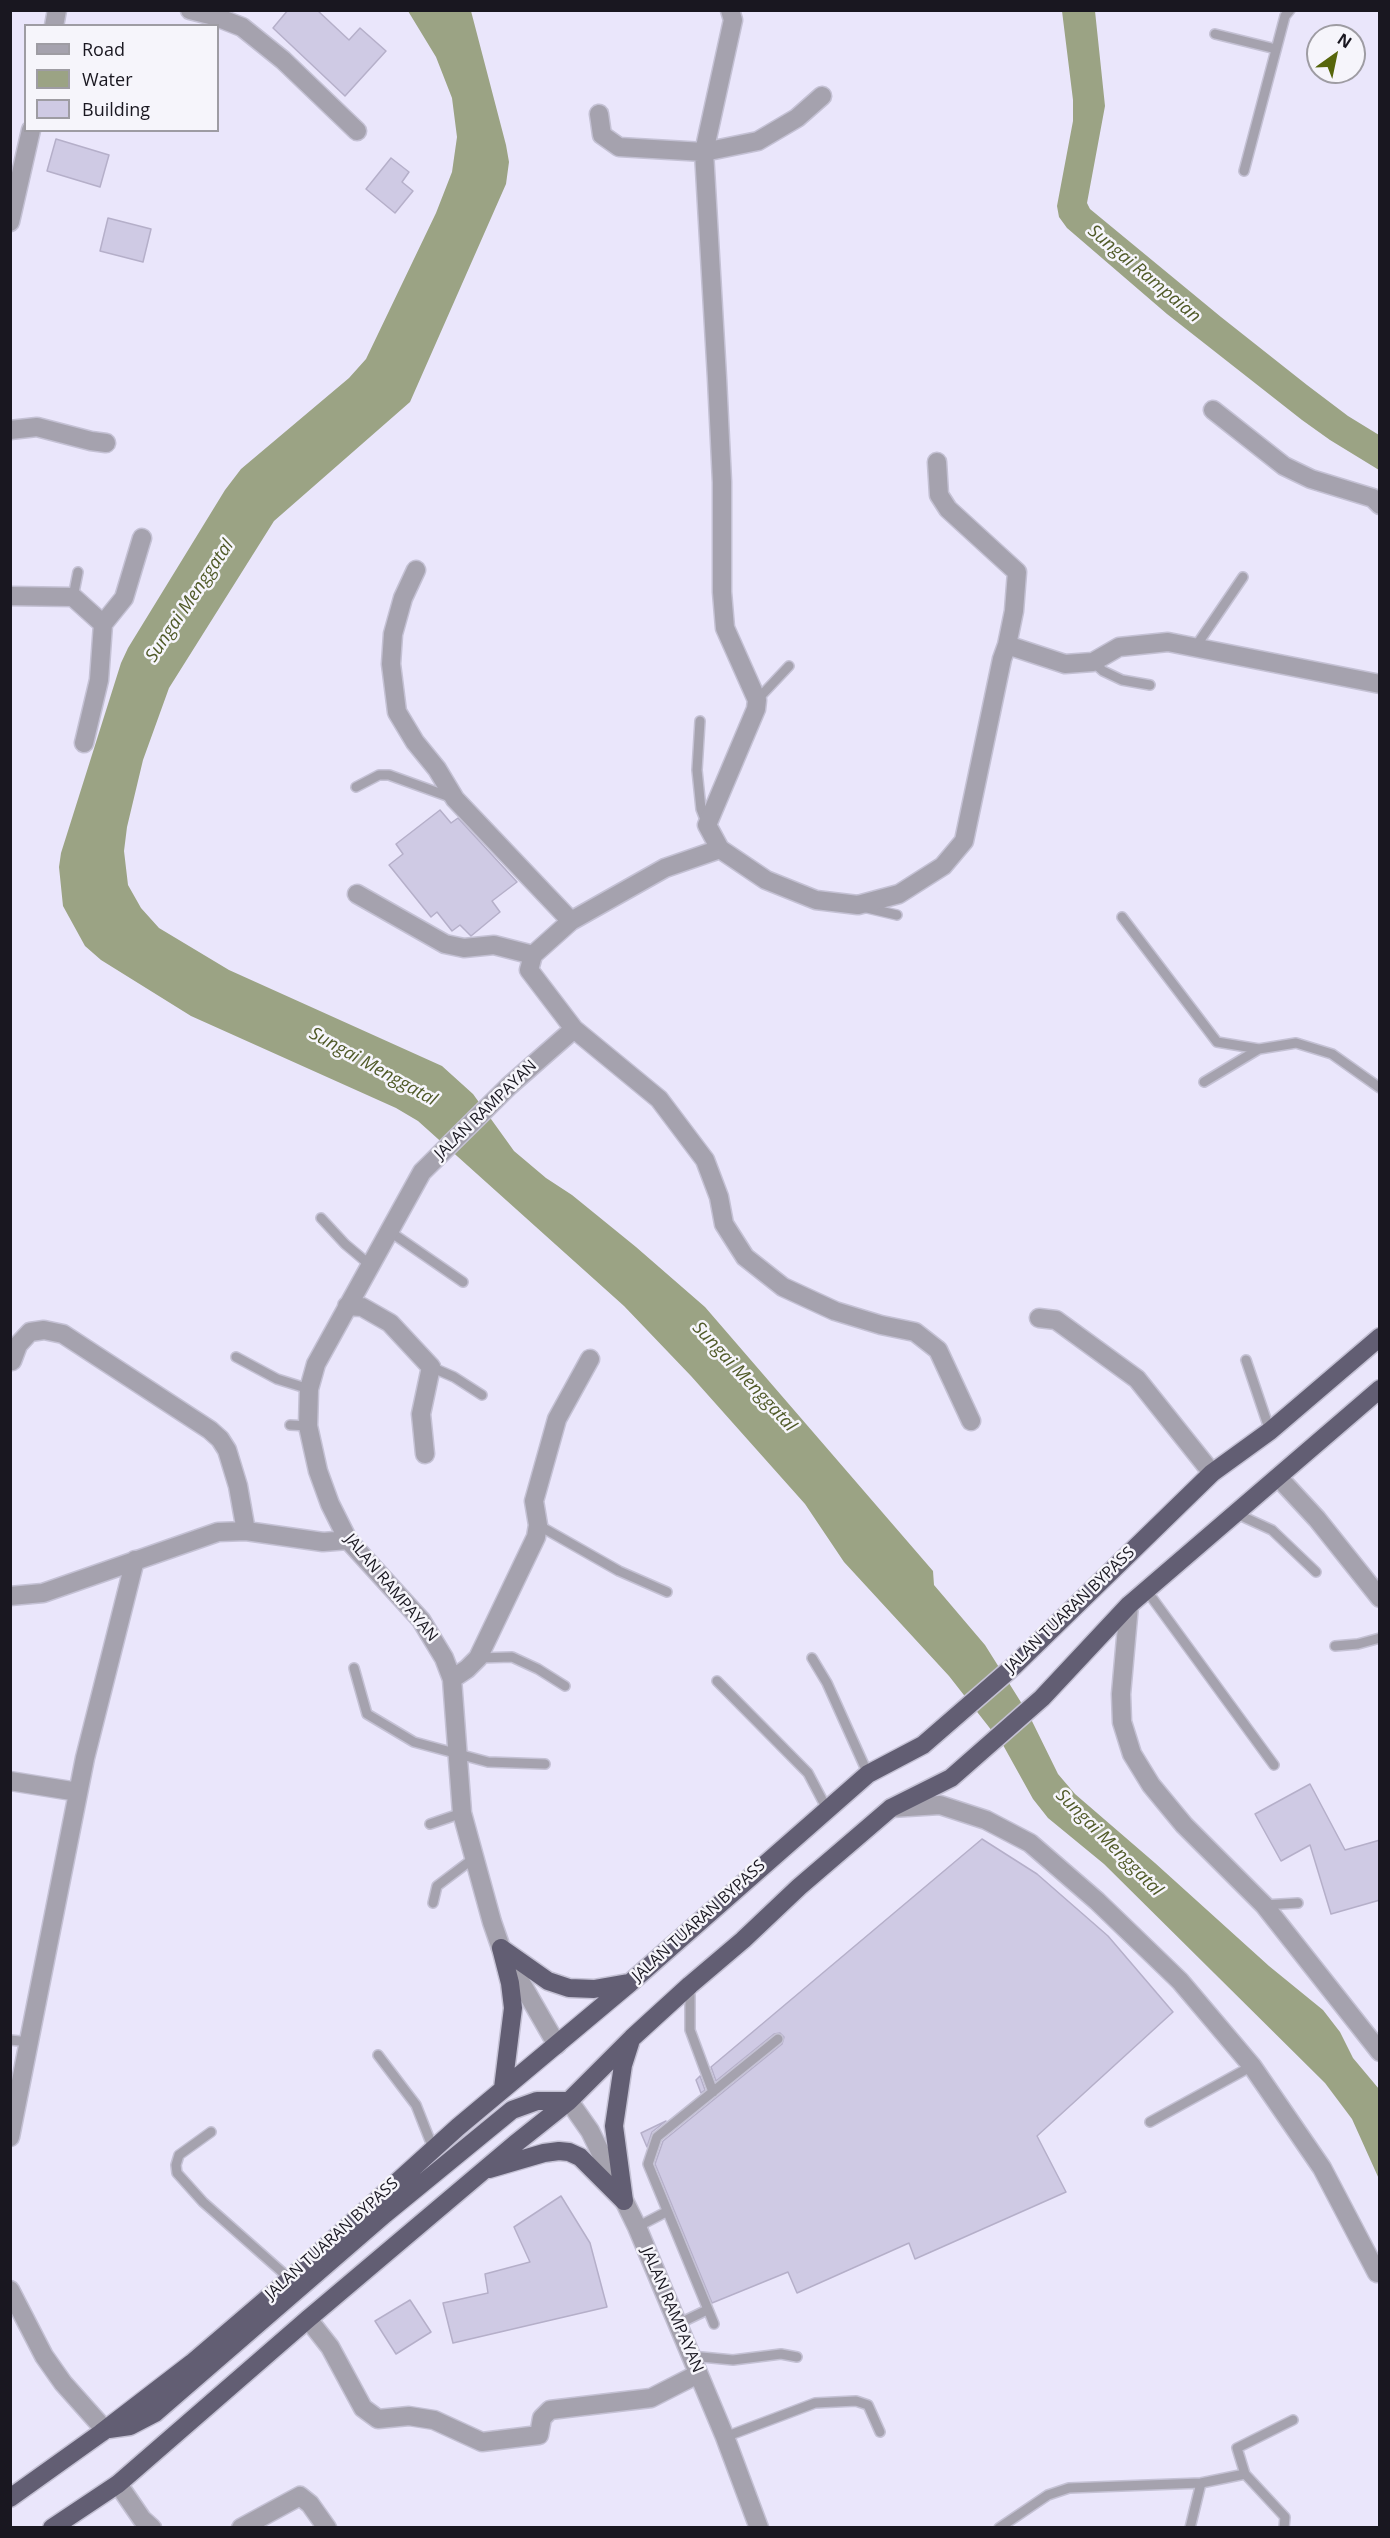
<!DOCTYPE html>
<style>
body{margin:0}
#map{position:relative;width:1390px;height:2538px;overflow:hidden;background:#eae6fb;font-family:"Open Sans",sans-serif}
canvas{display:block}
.frame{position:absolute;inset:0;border:12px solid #191720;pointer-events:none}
.legend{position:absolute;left:24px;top:24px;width:195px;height:108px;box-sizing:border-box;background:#f6f5fb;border:2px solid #9e9ca3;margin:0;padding:8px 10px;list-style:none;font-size:18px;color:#191720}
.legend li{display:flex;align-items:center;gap:12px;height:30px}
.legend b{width:30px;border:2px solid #9e9ca3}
.north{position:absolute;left:1306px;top:24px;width:60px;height:60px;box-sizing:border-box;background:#f6f5fb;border:2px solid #9e9ca3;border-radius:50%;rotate:33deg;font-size:16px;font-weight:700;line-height:24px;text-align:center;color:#191720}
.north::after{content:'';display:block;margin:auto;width:21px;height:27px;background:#57660c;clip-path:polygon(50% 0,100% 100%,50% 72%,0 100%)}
</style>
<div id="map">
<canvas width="1390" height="2538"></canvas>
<div class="frame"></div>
<ul class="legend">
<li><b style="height:8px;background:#a5a2ae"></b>Road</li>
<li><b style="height:16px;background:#9ba384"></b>Water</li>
<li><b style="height:16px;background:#cfcae4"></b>Building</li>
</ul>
<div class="north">N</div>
</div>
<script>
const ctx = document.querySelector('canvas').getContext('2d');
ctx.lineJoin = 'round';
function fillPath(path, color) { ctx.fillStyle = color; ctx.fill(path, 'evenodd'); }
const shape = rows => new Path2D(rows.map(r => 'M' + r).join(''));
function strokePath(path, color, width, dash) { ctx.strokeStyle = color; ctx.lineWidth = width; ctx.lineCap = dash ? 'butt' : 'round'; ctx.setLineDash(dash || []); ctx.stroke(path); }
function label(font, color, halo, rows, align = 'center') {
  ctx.font = font + ' "Open Sans",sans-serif'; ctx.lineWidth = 5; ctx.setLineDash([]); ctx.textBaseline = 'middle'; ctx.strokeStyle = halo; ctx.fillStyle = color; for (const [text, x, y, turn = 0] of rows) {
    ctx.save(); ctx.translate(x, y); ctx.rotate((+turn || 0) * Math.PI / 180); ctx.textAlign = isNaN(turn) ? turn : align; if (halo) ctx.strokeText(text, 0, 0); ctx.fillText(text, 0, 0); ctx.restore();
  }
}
const water = shape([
 [408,11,471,11,506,145,509,162,506,184,410,402,274,521,169,688,143,760,127,827,124,851,128,885,141,908,159,928,229,970,442,1066,473,1094,514,1151,546,1178,572,1195,636,1247,705,1307,933,1571,934,1585,985,1645,1029,1715,1058,1774,1075,1794,1155,1863,1269,1966,1323,2010,1340,2032,1353,2058,1379,2089,1379,2179,1352,2119,1325,2083,1104,1864,1048,1818,1033,1799,1003,1745,949,1676,844,1562,805,1504,691,1376,624,1306,418,1121,396,1108,191,1016,101,960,85,946,63,906,59,867,61,853,121,663,128,648,225,490,241,469,349,378,366,359,436,213,452,172,457,137,452,98,436,57],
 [1062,11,1095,11,1105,106,1087,203,1090,209,1221,317,1307,385,1348,416,1379,435,1379,470,1330,440,1302,420,1167,314,1067,228,1059,217,1057,206,1073,121,1073,100]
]);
const building = shape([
 [288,10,317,10,349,40,360,28,386,51,345,96,273,28,288,10],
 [56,139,109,155,100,187,47,171,56,139],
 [391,158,409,172,402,182,413,191,395,213,366,189,391,158],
 [108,218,151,229,143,262,100,251,108,218],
 [440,810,451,823,458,818,517,882,492,901,500,912,471,936,460,925,452,931,437,912,431,917,389,865,403,854,396,844,440,810],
 [1310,1784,1345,1850,1380,1840,1380,1900,1331,1914,1310,1845,1281,1861,1255,1814,1310,1784],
 [982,1839,1037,1874,1108,1936,1173,2012,1037,2136,1066,2192,915,2259,909,2243,797,2293,788,2272,712,2303,655,2164,663,2141,782,2044,784,2037,780,2033,774,2034,716,2081,711,2067,982,1839],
 [700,2076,705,2090,701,2093,696,2080,700,2076],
 [666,2121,652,2132,647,2147,641,2133,666,2121],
 [561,2196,590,2243,607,2307,453,2343,443,2303,488,2293,485,2274,530,2262,514,2227,561,2196],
 [410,2300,431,2332,396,2354,375,2321,410,2300]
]);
const service = shape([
 [1215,34,1276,49],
 [1244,171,1285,16,1290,10],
 [73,597,78,572],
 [1194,649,1243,577],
 [1093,662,1103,671,1122,680,1150,685],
 [757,700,789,666],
 [700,721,697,770,701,809,706,822],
 [356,787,379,775,389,775,450,797],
 [863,907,897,915],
 [1122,917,1217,1042,1259,1049,1296,1043,1332,1054,1380,1088],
 [1204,1082,1259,1049],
 [321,1218,345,1244,370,1265],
 [389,1231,463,1282],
 [236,1357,277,1379,309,1389],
 [1246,1360,1270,1431],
 [431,1367,454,1377,482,1395],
 [290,1425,308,1426],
 [1237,1514,1272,1530,1316,1572],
 [538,1525,619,1571,667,1592],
 [1147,1591,1274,1765],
 [1335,1646,1358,1644,1380,1638],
 [478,1658,512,1657,538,1669,565,1686],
 [812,1658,827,1683,868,1774],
 [354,1668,367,1714,414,1742,488,1762,545,1764],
 [717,1681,808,1773,827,1809],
 [430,1824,462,1813],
 [433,1903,437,1886,474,1858],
 [1264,1905,1298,1903],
 [690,1987,690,2030,713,2092],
 [10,2040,29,2042],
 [378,2055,416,2105,433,2148],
 [1150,2122,1252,2066],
 [211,2132,179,2155,176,2165,177,2173,203,2202,290,2279],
 [637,2227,666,2212],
 [678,2324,707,2310],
 [714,2324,648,2164,657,2137,778,2039],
 [691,2356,733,2360,781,2354,797,2357],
 [725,2437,815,2403,856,2401,868,2405,880,2432],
 [1245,2474,1285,2517,1284,2528],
 [999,2528,1048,2495,1069,2488,1201,2483,1245,2474,1237,2448,1293,2420],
 [1190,2528,1201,2483]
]);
const minor = shape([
 [190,10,214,16,242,27,283,60,357,131],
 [730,10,733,20,704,152,717,378,722,482,722,592,725,628,757,700,756,709,707,825,720,849,766,880,816,900,858,905,899,894,943,866,964,841,1002,659,1007,645,1065,664,1093,662,1119,647,1168,642,1380,684],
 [54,26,57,10],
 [599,114,602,135,619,147,704,152,758,141,797,118,822,96],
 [10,222,31,130],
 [1213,410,1284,466,1311,479,1373,498,1380,505],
 [10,430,37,427,91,441,106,443],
 [937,462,939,495,948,509,1017,572,1014,611,1007,645],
 [416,570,403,598,393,634,391,664,397,712,415,742,437,769,455,799,571,921],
 [10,596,73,597,103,624,99,680,84,743],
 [103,624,124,598,142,538],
 [720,849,665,868,571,921,533,955,529,970,574,1029,659,1099,705,1160,719,1197,724,1224,745,1257,783,1287,835,1311,881,1325,915,1332,938,1350,971,1421],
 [357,894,445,944,464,948,494,945,533,955],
 [347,1306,362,1307,390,1323,431,1367,421,1414,425,1454],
 [1039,1318,1056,1320,1137,1379,1212,1473],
 [12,1361,18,1345,30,1332,44,1330,63,1334,210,1430,220,1439,227,1450,238,1486,246,1531],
 [1279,1478,1317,1519,1380,1598],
 [10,1596,43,1593,218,1532,246,1531,323,1542,348,1540],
 [1129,1605,1121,1694,1122,1722,1132,1754,1151,1785,1184,1825,1264,1905,1380,2052],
 [452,1679,467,1669,478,1658,536,1537,538,1525,534,1501,557,1419,590,1359],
 [10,1781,78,1792],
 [891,1808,940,1805,986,1820,1030,1843,1097,1901,1180,1981,1252,2066,1322,2168,1377,2273],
 [557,2045,501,1948,492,1922,462,1813,452,1679,444,1658,421,1620,348,1540,330,1504,318,1471,308,1426,309,1389,316,1364,422,1172,509,1086,574,1029],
 [10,2137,85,1758,135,1560],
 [10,2290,44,2356,63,2383,105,2430],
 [308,2319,330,2347,363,2408,378,2419,409,2416,434,2420,482,2442,539,2435,542,2418,550,2410,651,2398,698,2374],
 [118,2484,142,2519,152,2528],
 [241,2528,300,2496,310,2504,327,2528]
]);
const tertiary = shape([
 [569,2101,590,2131,637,2227,725,2437,759,2528]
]);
const trunk = shape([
 [501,1948,510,1983,513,2008,503,2088],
 [501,1948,548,1981,569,1988,594,1989,628,1983],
 [489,2169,544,2153,559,2151,569,2152,580,2157,624,2201],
 [624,2201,614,2126,623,2065,630,2043],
 [109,2429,130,2426,155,2413,385,2214,512,2110,537,2101,569,2101],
 [10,2498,101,2433,192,2363,290,2279,458,2127,630,1983,868,1774,923,1745,1014,1666,1212,1473,1270,1431,1380,1337],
 [52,2528,118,2484,308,2319,515,2144,569,2101,632,2038,690,1985,743,1940,799,1887,891,1808,951,1778,1042,1698,1129,1605,1380,1389]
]);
const streetNames = [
 ["JALAN RAMPAYAN",486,1110,-44],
 ["JALAN RAMPAYAN",391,1588,50],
 ["JALAN TUARAN BYPASS",1070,1610,-44],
 ["JALAN TUARAN BYPASS",699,1921,-42],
 ["JALAN TUARAN BYPASS",332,2239,-42],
 ["JALAN RAMPAYAN",672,2310,67]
];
const waterNames = [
 ["Sungai Rampaian",1144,274,40],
 ["Sungai Menggatal",190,601,-56],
 ["Sungai Menggatal",373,1067,29],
 ["Sungai Menggatal",744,1377,47],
 ["Sungai Menggatal",1109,1843,45]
];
fillPath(water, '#9ba384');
fillPath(building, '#cfcae4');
strokePath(building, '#b5afc9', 1.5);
strokePath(service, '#c4c1d4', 12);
strokePath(minor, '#c4c1d4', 21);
strokePath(tertiary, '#c4c1d4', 21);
strokePath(trunk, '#c4c1d4', 21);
strokePath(service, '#a5a2ae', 9);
strokePath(minor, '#a5a2ae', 18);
strokePath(tertiary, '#a5a2ae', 18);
strokePath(trunk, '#625e73', 18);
label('16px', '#191720', '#f6f5fb', streetNames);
label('italic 18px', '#505a28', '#f6f5fb', waterNames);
</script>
